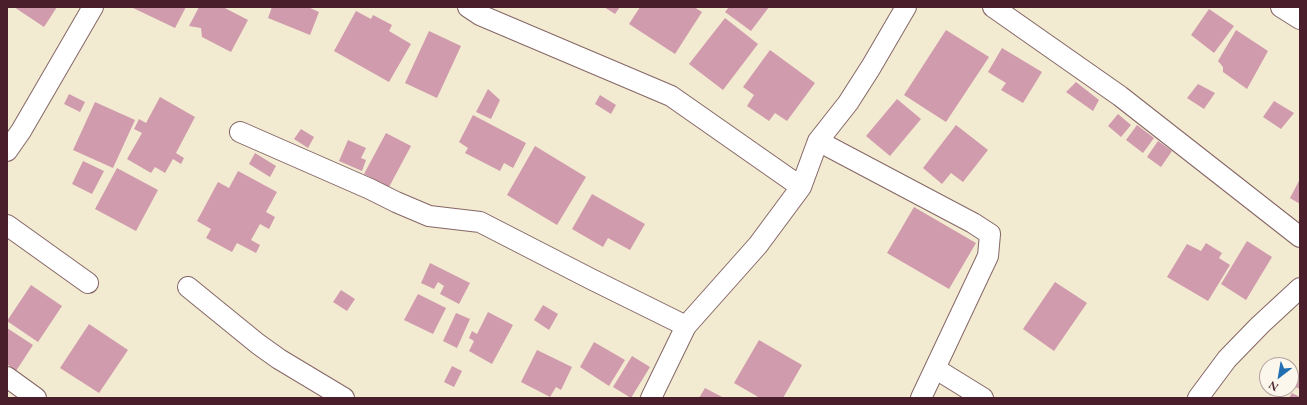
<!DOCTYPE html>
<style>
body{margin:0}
#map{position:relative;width:1307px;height:405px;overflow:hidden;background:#f3ead2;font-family:"EB Garamond",serif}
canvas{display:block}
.frame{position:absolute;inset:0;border:8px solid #4a1f2b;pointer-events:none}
.north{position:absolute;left:1259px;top:357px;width:40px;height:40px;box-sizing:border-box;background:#fbf7ec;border:1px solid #b4a19f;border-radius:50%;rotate:211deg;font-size:11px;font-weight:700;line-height:16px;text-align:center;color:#4a1f2b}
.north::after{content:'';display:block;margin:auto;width:14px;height:18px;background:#1f6fb2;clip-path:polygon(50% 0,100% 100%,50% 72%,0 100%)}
</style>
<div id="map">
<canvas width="1307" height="405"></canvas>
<div class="frame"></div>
<div class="north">N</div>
</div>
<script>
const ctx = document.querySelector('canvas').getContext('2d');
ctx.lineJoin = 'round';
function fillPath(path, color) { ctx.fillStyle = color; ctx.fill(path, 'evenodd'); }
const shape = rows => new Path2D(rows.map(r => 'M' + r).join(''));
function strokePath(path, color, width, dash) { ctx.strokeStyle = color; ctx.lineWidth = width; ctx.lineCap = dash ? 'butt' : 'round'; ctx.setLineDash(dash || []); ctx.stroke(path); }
const building = shape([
 [14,7,57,7,44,27],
 [131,7,186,7,175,28],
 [199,7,223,7,248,20,231,52,202,37,201,28,189,26],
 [272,7,308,7,319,12,310,35,268,18],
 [604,7,620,7,615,14],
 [640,7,694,7,702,12,675,54,629,24],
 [729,7,769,7,751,31,725,12],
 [1209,9,1234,26,1214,53,1191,35],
 [356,11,371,19,373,15,392,25,389,31,411,44,389,82,334,51],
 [725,18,758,44,723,90,689,64],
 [946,30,989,57,946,122,904,95],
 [1236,30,1268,51,1247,89,1223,72,1223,67,1218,61],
 [429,31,461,46,437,98,405,83],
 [1002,48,1042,72,1023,103,1001,90,1006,83,988,72],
 [770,50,815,83,787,121,775,113,769,121,747,106,754,95,743,87],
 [1076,82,1099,100,1093,111,1066,92],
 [1198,84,1215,93,1204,109,1187,98],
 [488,89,500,100,491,119,476,112],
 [69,94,85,102,80,112,64,104],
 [600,95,616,105,611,114,595,104],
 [160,97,195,117,176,153,184,158,181,164,173,159,165,173,155,167,151,173,127,159,142,133,134,129,139,119,146,123],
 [897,99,921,119,890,156,866,136],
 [1274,101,1294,113,1281,129,1263,117],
 [95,102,135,120,113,168,73,150],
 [1118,114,1131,125,1121,137,1108,126],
 [473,115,526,143,513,168,504,163,500,171,465,153,468,148,459,142],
 [956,125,988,150,963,182,951,173,942,184,923,168],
 [1137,125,1154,138,1143,153,1126,140],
 [301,129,314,137,308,148,294,139],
 [386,133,411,146,389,187,364,174],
 [348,140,366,148,361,158,366,160,362,171,339,161],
 [1158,141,1172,151,1161,167,1147,157],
 [535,146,586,177,557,225,507,195],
 [255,153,276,166,270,177,249,164],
 [83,161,104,171,92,194,72,184],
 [117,168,158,190,136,231,95,209],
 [238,171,277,192,266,212,275,217,269,229,260,224,251,240,260,245,256,253,237,243,232,252,206,238,211,229,197,221,218,182,229,188],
 [1300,179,1300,204,1290,198],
 [592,194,645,224,630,250,608,238,603,247,572,229],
 [914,207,976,243,949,289,887,253],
 [1247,241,1272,257,1246,300,1221,284],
 [1206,243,1222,253,1219,258,1230,265,1208,301,1167,277,1187,244,1201,251],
 [430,263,470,283,459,304,440,294,444,286,438,282,434,289,421,283],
 [1055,282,1087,303,1054,351,1023,329],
 [31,285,62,306,38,342,7,321],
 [341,290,355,299,347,311,333,302],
 [418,294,446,308,433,334,404,320],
 [543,305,558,314,549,330,534,320],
 [488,312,513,325,492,364,469,351,474,341,469,338,472,331,477,334],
 [456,313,470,319,457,348,443,341],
 [89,324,128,350,99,393,60,368],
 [7,328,33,345,16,371,7,364],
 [759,340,802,365,783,398,760,398,734,383],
 [594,342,625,360,609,386,580,367],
 [537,350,572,367,561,390,556,387,550,397,521,382],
 [632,356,650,367,631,398,613,387],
 [452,366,462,371,454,387,444,382],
 [1300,376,1300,389,1293,386],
 [705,388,724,398,699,398],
 [1292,393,1300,397,1300,398,1289,398]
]);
const street = shape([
 [468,7,480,15,671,96,801,187],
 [993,7,1120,96,1300,237],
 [1281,7,1300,19],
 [240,132,370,189,396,202,429,216,480,222,591,279,686,326],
 [818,141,973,223,990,234,988,256,921,398],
 [7,151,21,131,93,7],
 [7,225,88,283],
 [188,287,258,344,279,359,344,398],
 [936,369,983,398],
 [7,377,36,398],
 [651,398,686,326,758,245,801,187,818,141,848,103,871,67,906,7],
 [1198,398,1227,359,1260,325,1300,288]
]);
fillPath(building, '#d09bac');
strokePath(street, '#856665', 22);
strokePath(street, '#fff', 20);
</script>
